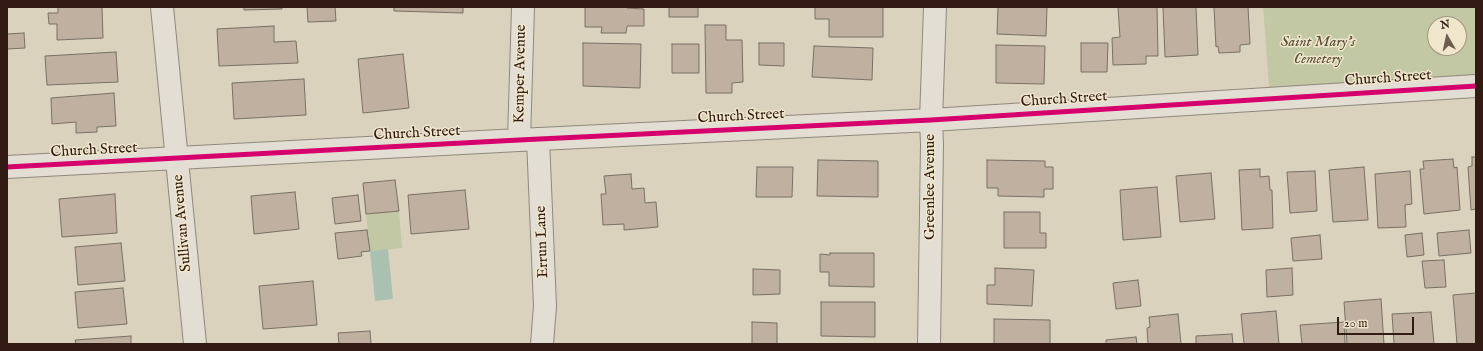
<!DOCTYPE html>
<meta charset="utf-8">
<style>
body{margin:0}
#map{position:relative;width:1483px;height:351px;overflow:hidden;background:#dad2bd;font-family:"IM FELL English",serif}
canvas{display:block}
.frame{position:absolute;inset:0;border:8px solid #321b12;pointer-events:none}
.north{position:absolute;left:1427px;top:16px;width:40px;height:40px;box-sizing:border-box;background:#efe6cc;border:1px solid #a39582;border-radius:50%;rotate:351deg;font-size:11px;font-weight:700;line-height:16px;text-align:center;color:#321b12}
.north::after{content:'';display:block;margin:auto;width:14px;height:18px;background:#6d5b4e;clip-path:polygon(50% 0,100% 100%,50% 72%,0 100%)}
.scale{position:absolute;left:1337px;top:317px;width:77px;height:18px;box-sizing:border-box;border:2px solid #321b12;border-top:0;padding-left:5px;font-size:12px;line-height:14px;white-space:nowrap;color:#321b12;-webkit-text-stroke:3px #efe6cc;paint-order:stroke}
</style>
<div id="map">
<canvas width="1483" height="351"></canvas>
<div class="frame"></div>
<div class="north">N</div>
<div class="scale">20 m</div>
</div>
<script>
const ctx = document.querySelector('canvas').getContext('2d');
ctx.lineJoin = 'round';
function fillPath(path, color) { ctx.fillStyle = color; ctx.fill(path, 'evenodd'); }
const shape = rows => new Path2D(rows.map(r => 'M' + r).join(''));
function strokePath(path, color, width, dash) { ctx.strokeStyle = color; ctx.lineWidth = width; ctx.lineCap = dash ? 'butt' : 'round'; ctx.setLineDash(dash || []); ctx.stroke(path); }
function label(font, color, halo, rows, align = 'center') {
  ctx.font = font + ' "IM FELL English",serif'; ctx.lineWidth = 3; ctx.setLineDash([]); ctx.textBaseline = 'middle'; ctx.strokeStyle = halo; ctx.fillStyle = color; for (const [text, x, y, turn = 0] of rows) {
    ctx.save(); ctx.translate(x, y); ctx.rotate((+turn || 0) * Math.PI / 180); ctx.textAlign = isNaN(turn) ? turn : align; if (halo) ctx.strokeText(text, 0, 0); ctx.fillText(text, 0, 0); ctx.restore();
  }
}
const green = shape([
 [1263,7,1476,7,1476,86,1270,99],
 [1435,24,1459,24,1459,48,1435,48],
 [399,211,402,248,370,251,366,214]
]);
const water = shape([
 [388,249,393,299,375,301,370,251]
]);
const building = shape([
 [58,7,102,7,103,38,57,40,57,24,49,24,48,13,58,13,58,7],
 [244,7,282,7,282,9,244,10,244,7],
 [307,7,335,7,336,21,308,22,307,7],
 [394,7,463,7,463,13,394,11,394,7],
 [585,7,627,7,627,8,644,9,644,26,627,26,626,33,601,33,602,27,585,27,585,7],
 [669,7,698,7,698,17,669,17,669,7],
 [815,7,883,7,883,37,829,37,829,19,815,19,815,7],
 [998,7,1047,7,1046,36,997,34,998,7],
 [1118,7,1157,7,1158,56,1146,56,1146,64,1113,65,1112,38,1120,37,1118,7],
 [1163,7,1196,7,1198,55,1165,57,1163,7],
 [1214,7,1248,7,1250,44,1240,45,1240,52,1219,53,1218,46,1216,47,1214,7],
 [705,25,726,25,726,40,742,40,743,82,732,83,732,93,706,93,705,25],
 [274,26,274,42,296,41,298,63,219,66,217,29,274,26],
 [24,33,25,48,7,49,7,34,24,33],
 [583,43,641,44,640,88,583,86,583,43],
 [759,43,784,43,784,66,759,65,759,43],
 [1081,43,1108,43,1107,72,1081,72,1081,43],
 [672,44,699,44,699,73,672,73,672,44],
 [996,45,1045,46,1044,84,996,83,996,45],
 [814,46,873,48,872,80,812,77,814,46],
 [116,52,118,82,47,85,45,56,116,52],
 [403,54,409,108,363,113,358,59,403,54],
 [304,79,306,115,234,119,232,83,304,79],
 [114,93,116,126,97,127,97,132,76,133,76,122,52,124,51,98,114,93],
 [1472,157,1476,157,1476,209,1471,210,1468,167,1472,166,1472,157],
 [1453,159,1454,168,1457,167,1460,210,1424,214,1420,169,1424,169,1423,161,1453,159],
 [818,160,878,161,878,197,817,196,818,160],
 [987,160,1045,161,1045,167,1053,167,1053,189,1044,189,1044,197,998,196,998,188,987,188,987,160],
 [757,167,793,167,792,197,756,197,757,167],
 [1364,167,1368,220,1333,222,1329,170,1364,167],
 [1260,169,1260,177,1269,176,1270,190,1272,190,1273,228,1242,230,1239,170,1260,169],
 [1315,171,1317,211,1290,213,1287,172,1315,171],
 [1410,171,1412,204,1405,205,1406,227,1378,228,1375,174,1410,171],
 [1211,173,1215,219,1180,222,1176,176,1211,173],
 [631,174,632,189,644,188,645,203,656,202,658,227,624,230,624,224,603,225,601,194,606,194,604,176,631,174],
 [395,180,399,211,366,214,363,183,395,180],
 [1157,187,1161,237,1123,240,1120,190,1157,187],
 [465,190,469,229,411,234,408,195,465,190],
 [295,192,299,229,254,234,251,196,295,192],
 [115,194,117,233,62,237,59,199,115,194],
 [358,195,361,221,335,224,332,198,358,195],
 [1004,212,1040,212,1040,233,1046,233,1046,248,1004,248,1004,212],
 [367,230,370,251,361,252,362,256,338,259,335,233,367,230],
 [1469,230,1471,253,1439,256,1437,233,1469,230],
 [1422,233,1424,255,1407,257,1405,235,1422,233],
 [1320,235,1322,259,1293,261,1291,238,1320,235],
 [121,243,125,281,78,285,75,247,121,243],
 [830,253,874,253,874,287,829,286,829,272,820,272,820,254,830,255,830,253],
 [1444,260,1446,287,1425,288,1422,261,1444,260],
 [995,268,1034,270,1032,306,987,304,987,285,995,285,995,268],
 [1292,268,1293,295,1267,297,1266,270,1292,268],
 [753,269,780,270,780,294,753,295,753,269],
 [1138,280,1141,306,1116,309,1113,283,1138,280],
 [313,281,317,325,263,329,259,286,313,281],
 [123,288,127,324,78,328,75,292,123,288],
 [1476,293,1476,344,1457,344,1453,295,1476,293],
 [1381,299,1384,344,1347,344,1344,302,1381,299],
 [821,302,875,302,875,337,821,336,821,302],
 [1276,311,1279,344,1244,344,1241,314,1276,311],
 [1431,312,1434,344,1394,344,1392,314,1431,312],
 [1178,314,1181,344,1148,344,1147,328,1150,327,1149,317,1178,314],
 [994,319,1050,320,1050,344,994,344,994,319],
 [752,322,777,323,777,344,752,344,752,322],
 [1344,322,1345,344,1302,344,1300,325,1344,322],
 [370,331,371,344,339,344,338,333,370,331],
 [1232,334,1233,344,1196,344,1196,336,1232,334],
 [131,336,131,344,76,344,75,340,131,336],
 [1136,337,1137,344,1106,344,1106,340,1136,337]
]);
const minor = shape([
 [162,7,195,344],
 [538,139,545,306,542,344],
 [519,140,523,7],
 [7,167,519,140,931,120,1476,86],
 [929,344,932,145,931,120,935,7]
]);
const cycleway = shape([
 [7,167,519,140,931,120,1476,86]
]);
const parkNames = [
 ["Saint Mary’s",1318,43],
 ["Cemetery",1318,60]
];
const streetNames = [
 ["Kemper Avenue",521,74,-89],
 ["Church Street",1388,79,-4],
 ["Church Street",1064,100,-4],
 ["Church Street",741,117,-3],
 ["Church Street",417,134,-3],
 ["Church Street",94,151,-3],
 ["Greenlee Avenue",931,187,-90],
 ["Sullivan Avenue",183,223,-95],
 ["Errun Lane",543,242,-92]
];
fillPath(green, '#c2c8a4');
fillPath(water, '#aac1b1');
fillPath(building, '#c0b0a0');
strokePath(building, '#787064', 1);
strokePath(minor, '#90887c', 24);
strokePath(minor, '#e2ded3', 22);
strokePath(cycleway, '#d6006c', 5);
label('italic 15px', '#584d38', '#efe6cc', parkNames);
label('15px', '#321b12', '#efe6cc', streetNames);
</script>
